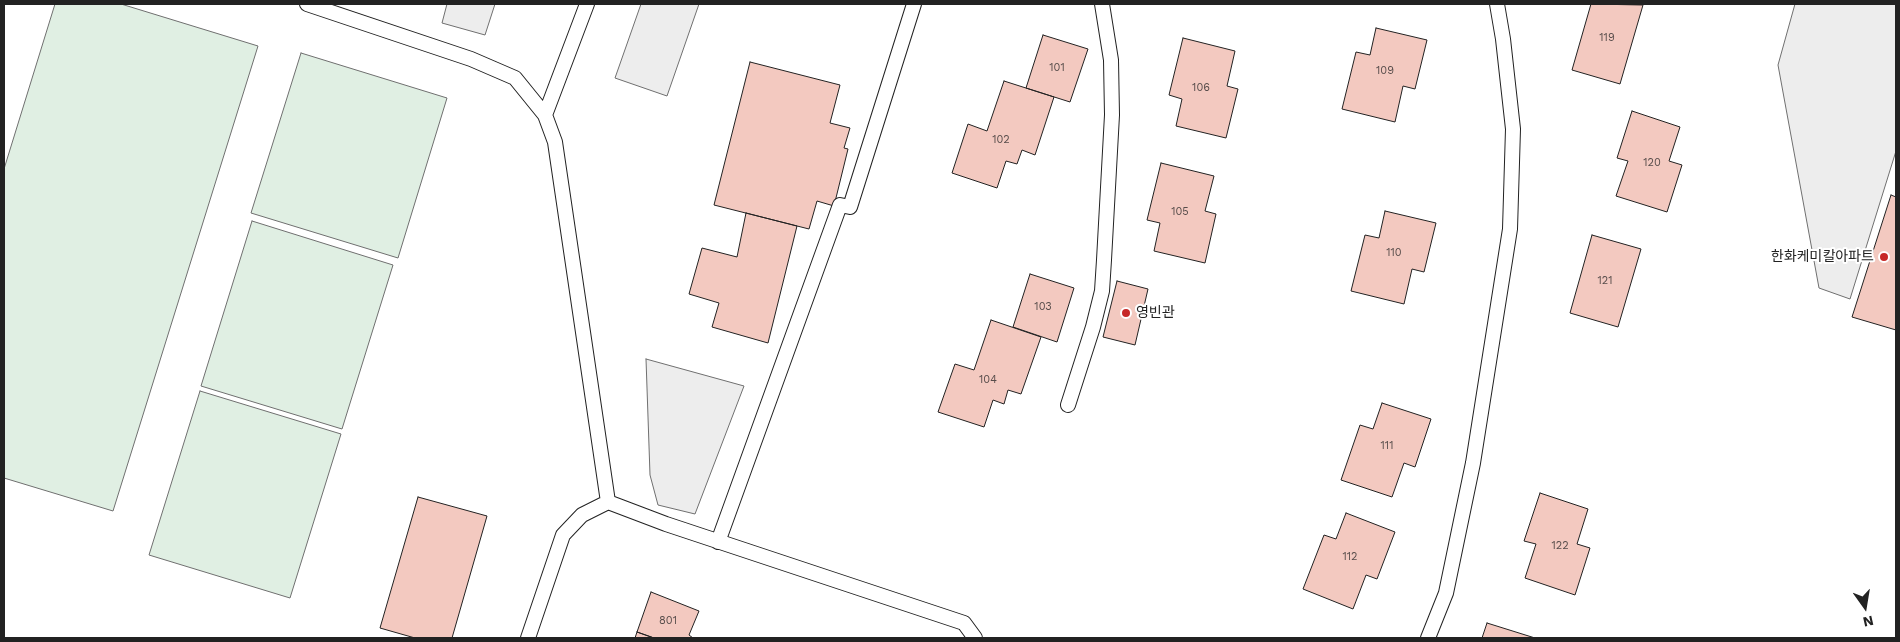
<!DOCTYPE html>
<meta charset="utf-8">
<style>
body{margin:0}
#map{position:relative;width:1900px;height:642px;overflow:hidden;background:#fff;font-family:"Work Sans",sans-serif}
canvas{display:block}
.frame{position:absolute;inset:0;border:5px solid #222;pointer-events:none}
.north{position:absolute;left:1840px;top:582px;width:50px;height:50px;-webkit-text-stroke:4px #fff;paint-order:stroke;rotate:167deg;font-size:14px;font-weight:700;line-height:20px;text-align:center;color:#222}
.north::after{content:'';display:block;margin:auto;width:18px;height:22px;background:#222;clip-path:polygon(50% 0,100% 100%,50% 72%,0 100%)}
</style>
<div id="map">
<canvas width="1900" height="642"></canvas>
<div class="frame"></div>
<div class="north">N</div>
</div>
<script>
const ctx = document.querySelector('canvas').getContext('2d');
ctx.lineJoin = 'round';
function fillPath(path, color) { ctx.fillStyle = color; ctx.fill(path, 'evenodd'); }
const shape = rows => new Path2D(rows.map(r => 'M' + r).join(''));
function strokePath(path, color, width, dash) { ctx.strokeStyle = color; ctx.lineWidth = width; ctx.lineCap = dash ? 'butt' : 'round'; ctx.setLineDash(dash || []); ctx.stroke(path); }
function label(font, color, halo, rows, align = 'center') {
  ctx.font = font + ' "Work Sans","Noto Sans KR",sans-serif'; ctx.lineWidth = 4; ctx.setLineDash([]); ctx.textBaseline = 'middle'; ctx.strokeStyle = halo; ctx.fillStyle = color; for (const [text, x, y, turn = 0] of rows) {
    ctx.save(); ctx.translate(x, y); ctx.rotate((+turn || 0) * Math.PI / 180); ctx.textAlign = isNaN(turn) ? turn : align; if (halo) ctx.strokeText(text, 0, 0); ctx.fillText(text, 0, 0); ctx.restore();
  }
}
const green = shape([
 [55,4,121,4,258,46,113,511,4,478,4,169,55,4],
 [301,53,447,98,398,258,251,213,301,53],
 [252,221,393,265,342,429,201,386,252,221],
 [200,391,341,434,290,598,149,555,200,391]
]);
const parking = shape([
 [447,4,495,4,485,35,442,23,447,4],
 [641,4,699,4,667,96,615,78,641,4],
 [1795,4,1896,4,1896,151,1850,299,1819,288,1778,65,1795,4],
 [646,359,744,386,695,514,658,505,650,475,646,359]
]);
const building = shape([
 [1591,4,1643,5,1620,84,1572,70,1591,4],
 [1376,28,1427,40,1415,89,1403,86,1395,122,1342,109,1356,52,1370,55,1376,28],
 [1043,35,1088,49,1070,102,1026,88,1043,35],
 [1183,38,1235,51,1227,86,1238,89,1226,138,1176,126,1182,99,1169,95,1183,38],
 [750,62,840,85,830,123,850,128,844,148,848,149,834,206,817,201,809,229,714,205,750,62],
 [1004,81,1054,97,1035,155,1022,150,1017,164,1006,161,997,188,952,173,968,124,987,131,1004,81],
 [1632,111,1680,127,1669,161,1682,165,1667,212,1616,196,1628,161,1617,158,1632,111],
 [1161,163,1214,176,1205,211,1216,214,1205,263,1154,251,1160,223,1147,220,1161,163],
 [1891,195,1896,197,1896,330,1852,317,1891,195],
 [1385,211,1436,223,1424,272,1412,269,1404,304,1351,291,1365,235,1379,238,1385,211],
 [746,213,797,226,768,343,712,327,719,303,689,294,702,248,737,257,746,213],
 [1592,235,1641,249,1618,327,1570,313,1592,235],
 [1030,274,1074,288,1057,342,1013,327,1030,274],
 [1117,281,1148,289,1135,345,1103,337,1117,281],
 [991,320,1041,337,1021,394,1008,390,1004,404,993,400,984,427,938,412,955,364,974,370,991,320],
 [1382,403,1431,419,1415,467,1404,463,1392,497,1341,480,1360,425,1373,429,1382,403],
 [1540,493,1588,509,1577,544,1590,548,1575,595,1525,578,1536,544,1524,541,1540,493],
 [418,497,487,516,452,638,415,638,380,628,418,497],
 [1346,513,1395,532,1377,579,1366,575,1353,609,1303,589,1324,535,1336,539,1346,513],
 [651,592,699,611,689,635,693,638,654,638,637,632,651,592],
 [1487,623,1535,638,1482,638,1487,623],
 [637,632,654,638,635,638,637,632]
]);
const lane = shape([
 [307,4,471,59,515,78,545,115,555,142,608,502,582,515,563,535,528,638],
 [545,115,587,4],
 [1068,405,1093,327,1102,291,1104,260,1112,115,1111,60,1102,4],
 [608,502,666,524,964,623,975,638],
 [718,542,840,205,850,207,914,4],
 [1428,638,1446,593,1473,463,1510,229,1513,129,1503,39,1497,4]
]);
const markers = [
 [1884,257,5,"#c62828"],
 [1126,313,5,"#c62828"]
];
const numberNames = [
 ["119",1607,38],
 ["101",1057,68],
 ["109",1385,71],
 ["106",1201,88],
 ["102",1001,140],
 ["120",1652,163],
 ["105",1180,212],
 ["110",1394,253],
 ["121",1605,281],
 ["103",1043,307],
 ["104",988,380],
 ["111",1387,446],
 ["122",1560,546],
 ["112",1350,557],
 ["801",668,621]
];
const poiNames = [
 ["한화케미칼아파트",1874,257],
 ["영빈관",1136,313,"left"]
];
fillPath(green, '#e0efe3');
strokePath(green, '#6f6f6f', 1);
fillPath(parking, '#ededed');
strokePath(parking, '#6f6f6f', 1);
fillPath(building, '#f3c9c0');
strokePath(building, '#222', 1);
strokePath(lane, '#222', 16);
strokePath(lane, '#fff', 14);
for (const [x, y, r, color] of markers) { const dot = new Path2D(); dot.arc(x, y, r, 0, 2 * Math.PI); ctx.fillStyle = color; ctx.fill(dot); strokePath(dot, '#fff', 2); }
label('11px', '#564c4a', null, numberNames);
label('14px', '#222', '#fff', poiNames, 'right');
</script>
